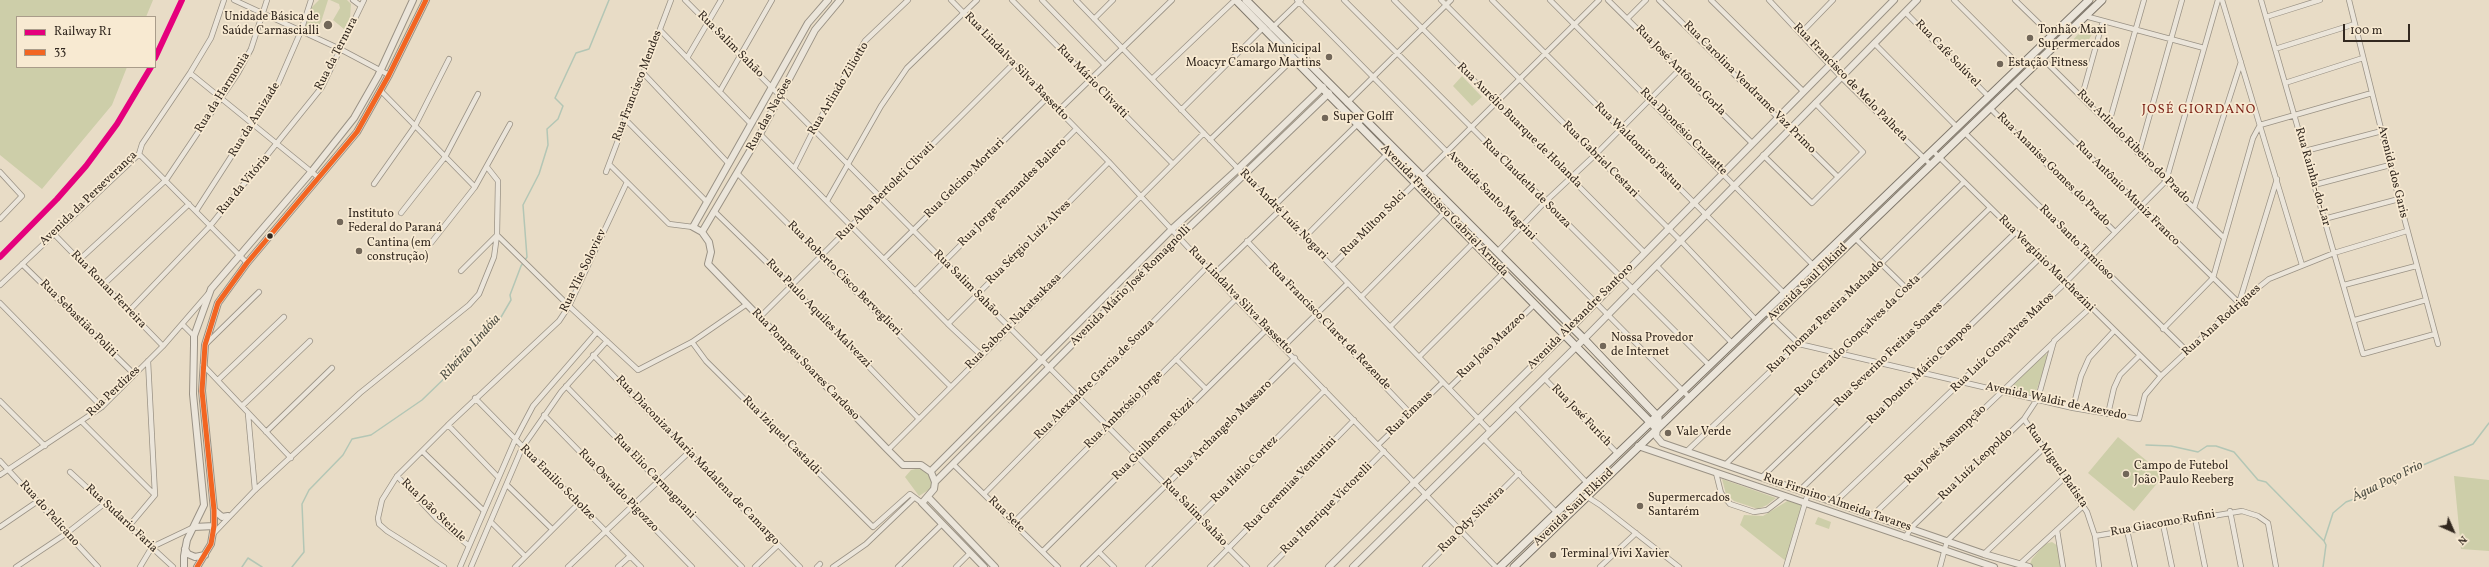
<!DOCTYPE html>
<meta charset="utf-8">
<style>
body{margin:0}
#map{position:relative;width:2489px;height:567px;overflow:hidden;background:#e8dcc6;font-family:Vollkorn,serif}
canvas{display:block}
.legend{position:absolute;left:16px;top:16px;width:140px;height:52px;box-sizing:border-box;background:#f8ead2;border:1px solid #a99c8a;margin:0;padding:5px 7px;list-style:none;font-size:12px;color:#32281f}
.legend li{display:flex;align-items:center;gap:8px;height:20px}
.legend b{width:20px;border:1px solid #a99c8a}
.north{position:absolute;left:2433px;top:511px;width:40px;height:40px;-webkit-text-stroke:3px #f8ead2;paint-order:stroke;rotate:135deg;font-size:11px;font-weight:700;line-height:16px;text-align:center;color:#32281f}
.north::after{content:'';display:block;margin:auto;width:14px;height:18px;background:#32281f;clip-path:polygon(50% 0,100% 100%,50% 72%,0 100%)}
.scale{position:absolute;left:2343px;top:24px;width:67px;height:18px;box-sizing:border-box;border:2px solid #32281f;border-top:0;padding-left:5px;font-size:12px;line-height:14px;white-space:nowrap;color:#32281f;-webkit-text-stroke:3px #f8ead2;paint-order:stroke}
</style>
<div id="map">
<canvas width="2489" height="567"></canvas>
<ul class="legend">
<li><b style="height:5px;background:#e5007d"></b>Railway R1</li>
<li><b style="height:5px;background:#f26522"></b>33</li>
</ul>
<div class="north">N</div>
<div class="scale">100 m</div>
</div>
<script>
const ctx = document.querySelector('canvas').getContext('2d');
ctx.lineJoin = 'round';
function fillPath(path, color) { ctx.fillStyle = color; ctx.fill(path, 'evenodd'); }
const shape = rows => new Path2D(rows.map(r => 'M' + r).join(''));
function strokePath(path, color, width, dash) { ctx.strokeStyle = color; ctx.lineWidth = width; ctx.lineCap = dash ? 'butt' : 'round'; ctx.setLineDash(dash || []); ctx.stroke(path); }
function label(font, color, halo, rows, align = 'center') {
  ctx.font = font + ' Vollkorn,serif'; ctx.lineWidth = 3.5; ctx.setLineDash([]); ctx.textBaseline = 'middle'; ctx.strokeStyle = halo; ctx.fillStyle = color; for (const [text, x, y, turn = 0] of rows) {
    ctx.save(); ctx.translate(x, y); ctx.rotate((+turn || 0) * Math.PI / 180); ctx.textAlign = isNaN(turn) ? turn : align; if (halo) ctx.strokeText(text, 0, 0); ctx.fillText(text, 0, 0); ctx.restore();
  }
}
const green = shape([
 [0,0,153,0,146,17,17,17,17,67,127,67,112,105,42,189,0,155],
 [319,0,328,0,321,22,314,33,305,30,306,24,311,8],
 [330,0,347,0,351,4,350,18,344,29,333,20,340,8,339,4],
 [2090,24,2096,28,2086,44,2070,43,2085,27],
 [1462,76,1482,97,1472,106,1453,86],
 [2045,353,2048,356,2036,392,2031,394,2015,390,2013,383],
 [2118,437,2164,475,2134,511,2088,473],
 [920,468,928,473,932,483,930,489,919,496,905,477,911,470],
 [2454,476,2489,480,2489,551,2461,549],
 [1722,479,1776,498,1767,505,1758,509,1734,501,1726,494],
 [1789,500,1803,506,1787,562,1740,525,1744,515,1763,516],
 [1818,517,1831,522,1829,529,1815,524],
 [2052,542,2058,546,2062,567,2032,567,2030,564,2032,559,2045,544]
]);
const stream = shape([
 [2146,445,2171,446,2198,452,2207,446,2216,446,2234,452,2258,480,2266,482,2324,541],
 [242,567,248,558,262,567],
 [292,567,304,552,302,504,309,490,343,455,352,439,371,435,422,400,452,371,470,347,497,324,511,300,510,295,521,266,527,257,523,205,539,174,548,145,547,129,558,119,563,106,555,98,576,53,589,49,609,0],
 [2323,567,2326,545,2324,541,2333,513,2346,502,2368,494,2404,473,2473,444,2489,423]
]);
const minor = shape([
 [234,0,340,49,389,75],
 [353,0,361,6],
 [685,0,1247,567],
 [951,0,1109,162,1236,299,1496,567],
 [1012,0,1172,163],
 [1042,0,1105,65],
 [1076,0,1490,431],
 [1297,0,1689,397],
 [1344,0,1710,366],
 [1394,0,1644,252],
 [1441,0,1680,240,1757,321],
 [1492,0,1785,294],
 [1550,0,1814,266],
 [1608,0,1752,143],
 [1659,0,1838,177],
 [1711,0,1803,91],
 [1769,0,1841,77,1931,165],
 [1954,0,2020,66],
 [2015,0,2052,36],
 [2222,0,2302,265],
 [2261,0,2363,354,2435,334],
 [2349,0,2390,165,2438,344],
 [1905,12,1989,97],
 [2085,16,2204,48],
 [2266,17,2320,0],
 [1094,19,1113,0],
 [1627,19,1646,0],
 [1272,28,1301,0],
 [660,30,751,124],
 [1801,33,1833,0],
 [1874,43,1957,127],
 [2275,49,2355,24],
 [687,58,721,0],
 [2042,58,2223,237],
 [190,73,319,178],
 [644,74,729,164],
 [1152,79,1235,0],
 [2285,83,2363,58],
 [2016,84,2239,303,2277,179],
 [381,91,475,187],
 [720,91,772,0],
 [2082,96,2103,21],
 [1347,103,1451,0],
 [1990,108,2115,232],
 [1181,110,1264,27],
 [1058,111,1172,0],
 [625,119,707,202],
 [2109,123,2144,0],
 [1965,133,2188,352],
 [760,134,948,324,981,355],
 [1210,140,1294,58],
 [1933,151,2161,376],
 [2305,151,2382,131],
 [2139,153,2182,0],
 [139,154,247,263],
 [1763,155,1812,203,1863,152,1815,103],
 [609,164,669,224,693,227],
 [795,167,813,131,865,41,908,0],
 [0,172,22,196,0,219],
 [606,172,671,0],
 [737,173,950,386],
 [374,184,415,126,449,59],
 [2314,185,2390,165],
 [827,201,881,106,907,68,977,0],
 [1274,206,1364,118],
 [2194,208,2241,62],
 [196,211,278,84,301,31,311,0],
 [714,211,792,287,919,419],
 [401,213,445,157,478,94],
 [2324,219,2399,199],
 [54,234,163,346],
 [497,235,569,306,638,370,692,342,747,304],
 [1304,238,1388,153],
 [1855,238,1907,289],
 [1247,241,1410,413],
 [431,243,475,187,510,124],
 [1497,252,1545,202,1595,155,1679,70],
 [884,259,1046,99],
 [79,260,166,180,238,73,251,49,267,0],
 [22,264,134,374],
 [1656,265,1733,344],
 [1332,266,1599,0],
 [461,271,497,235],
 [1214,274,1279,211],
 [0,285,139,154,142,144,190,73,211,38,224,0],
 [103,285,189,204],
 [2344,285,2416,266],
 [915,291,1076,129],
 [1361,297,1445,212],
 [0,303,102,407],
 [129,311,210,226,322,87,364,0],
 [1766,312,1799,344,2073,408,2139,419,2145,395,2161,376,2239,303,2269,279,2334,253,2407,231],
 [760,317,1012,65],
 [2355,320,2426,300],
 [182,324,194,336],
 [948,324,1109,162],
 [1390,327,1474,242],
 [2163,329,2213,278,2253,138,2260,125,2372,93],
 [692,342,706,361,873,527,910,494,922,503],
 [206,344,259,292],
 [1284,346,1348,283],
 [593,355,800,567],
 [1419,357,1504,272],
 [1176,359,1206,389],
 [203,365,291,458],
 [1544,378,1618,454],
 [218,380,284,317],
 [566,386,742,567],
 [1449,388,1535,304],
 [475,398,641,567],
 [0,401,45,446],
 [242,406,310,341],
 [1515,407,1587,483],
 [2073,408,2081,376,2089,358,2114,331],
 [248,414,255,490],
 [2108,414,2114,388,2120,375,2139,356],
 [544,415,692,567],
 [2024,419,2087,512,2095,536,2099,567],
 [82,422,155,495],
 [266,432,332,368],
 [1483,438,1556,512],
 [1378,445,1443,382],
 [888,450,1204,133],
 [422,451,484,511],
 [1687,451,1799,344,1964,182],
 [0,461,98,567],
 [953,464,1058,567],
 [1726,464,1990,208],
 [70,472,173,567],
 [1716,473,1721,493,1730,504,1754,512,1767,510,1784,497],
 [0,475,102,407,163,346,208,294],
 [397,476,437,519,469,546],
 [498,477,448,425,559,321,569,306,627,182],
 [1762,477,2015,233],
 [507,485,552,529],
 [1800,490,2040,258],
 [984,494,1207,267],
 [1586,496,1600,505,1679,567],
 [1835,502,2065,283,2166,181,2218,0],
 [2230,511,2241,567],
 [1873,515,2054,342],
 [2195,518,2205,567],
 [491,522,525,556],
 [1013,523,1236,299],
 [2163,524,2172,567],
 [129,526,155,495,148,361],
 [0,527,38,501],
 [2057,530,2063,567],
 [2127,530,2135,567],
 [213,534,255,490,360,393,469,305,479,294,494,257,497,235,498,181,487,167],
 [2095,536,2242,511,2258,516,2268,523,2276,567],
 [1905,538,1911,528,2024,419,2038,398,2054,341,2090,308],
 [1043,551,1267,329],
 [1099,552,1114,567],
 [1984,554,2064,478],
 [2020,564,2083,506],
 [16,567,67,533,104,504],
 [140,567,152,547,194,527],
 [444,567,387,531,379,524,378,518,382,500,397,476,448,425],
 [460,567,515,440,533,406,597,332],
 [471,567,522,448,561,392,607,341],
 [515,567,578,504],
 [568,567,687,454],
 [618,567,630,556],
 [755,567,778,545],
 [817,567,820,564],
 [833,567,866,544,914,498],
 [898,567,942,524],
 [956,567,970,553],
 [1083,567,1295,358],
 [1148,567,1325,390],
 [1210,567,1354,420],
 [1270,567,1384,451],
 [1425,567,1519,473],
 [1600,567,1636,533],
 [1786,567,1808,493],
 [1940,567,1947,541,2043,449]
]);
const tertiary = shape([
 [828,0,808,23,693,227,702,232,709,242,711,252,708,264,888,450,903,465,921,465,931,472,935,482,934,489,922,503,984,567],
 [702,232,760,134,815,30,840,0],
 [1657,429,1656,436,1662,443,1984,554,2029,567],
 [1638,446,1994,567],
 [931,471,1172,229,1238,169,1323,87],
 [935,482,1179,237,1329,93],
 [928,497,995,567],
 [214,510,222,517,228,516],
 [194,527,214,526],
 [185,549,188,554,195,557,205,555],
 [184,567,184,556,187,540,204,505,193,394,194,345,194,336,211,289,312,171,354,118,378,76,413,0],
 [197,567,211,544,214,526,214,510,202,391,205,345,218,303,247,263,357,132,389,75,426,0],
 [1329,567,1565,334,1894,0],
 [1353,567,1584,339,1917,0]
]);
const secondary = shape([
 [1236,0,1654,426],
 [1246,0,1584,339,1658,417,1658,421],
 [1500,567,2089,0],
 [1514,567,2102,0]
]);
const bus1 = shape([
 [197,567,211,544,214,526,214,510,202,391,205,345,218,303,247,263,357,132,389,75,426,0]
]);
const rail1 = shape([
 [155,58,182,0],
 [0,257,57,199,86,166,117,124,151,67]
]);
const markers = [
 [328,25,5,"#726759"],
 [2030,38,4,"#726759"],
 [1329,57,4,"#726759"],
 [2000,64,4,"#726759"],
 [1325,118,4,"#726759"],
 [340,222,4,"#726759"],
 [270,236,3.5,"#32281f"],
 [359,251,4,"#726759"],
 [1603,346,4,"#726759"],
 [1668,433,4,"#726759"],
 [2126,474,4,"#726759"],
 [1640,506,4,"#726759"],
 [1553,555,4,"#726759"]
];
const poiNames = [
 ["Unidade Básica de",319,18,"right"],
 ["Saúde Carnascialli",319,32,"right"],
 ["Tonhão Maxi",2038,31],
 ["Supermercados",2038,45],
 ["Escola Municipal",1321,50,"right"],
 ["Moacyr Camargo Martins",1321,64,"right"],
 ["Estação Fitness",2008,64],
 ["Super Golff",1333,118],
 ["Instituto",348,215],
 ["Federal do Paraná",348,229],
 ["Cantina (em",367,244],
 ["construção)",367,258],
 ["Nossa Provedor",1611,339],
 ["de Internet",1611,353],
 ["Vale Verde",1676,433],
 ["Campo de Futebol",2134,467],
 ["João Paulo Reeberg",2134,481],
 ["Supermercados",1648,499],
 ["Santarém",1648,513],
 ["Terminal Vivi Xavier",1561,555]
];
const streetNames = [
 ["Rua Salim Sahão",730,45,45],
 ["Rua da Ternura",337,54,-63],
 ["Rua Café Solúvel",1947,54,46],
 ["Rua Lindalva Silva Bassetto",1016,67,46],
 ["Rua José Antônio Gorla",1680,71,45],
 ["Rua Mário Clivatti",1092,82,46],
 ["Rua Francisco de Melo Palheta",1850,83,46],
 ["Rua Francisco Mendes",638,86,-69],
 ["Rua Carolina Vendrame Vaz Primo",1749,88,45],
 ["Rua Arlindo Ziliotto",839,89,-59],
 ["Rua da Harmonia",223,93,-58],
 ["Rua das Nações",770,115,-61],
 ["Rua da Amizade",255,120,-58],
 ["Rua Aurélio Buarque de Holanda",1519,126,45],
 ["Rua Dionésio Cruzatte",1683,132,45],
 ["Rua Waldomiro Pistun",1638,147,45],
 ["Rua Arlindo Ribeiro do Prado",2133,147,45],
 ["Rua Gabriel Cestari",1600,160,45],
 ["Rua Ananisa Gomes do Prado",2053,170,45],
 ["Avenida dos Garis",2392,172,76],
 ["Rua Rainha-do-Lar",2312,177,74],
 ["Rua Gelcino Mortari",965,179,-45],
 ["Rua Claudeth de Souza",1526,184,45],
 ["Rua da Vitória",244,185,-50],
 ["Rua Alba Bertoleti Clivati",886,192,-45],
 ["Rua Jorge Fernandes Baliero",1013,193,-45],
 ["Rua Antônio Muniz Franco",2127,194,45],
 ["Avenida Santo Magrini",1491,196,45],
 ["Avenida da Perseverança",89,199,-44],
 ["Avenida Francisco Gabriel Arruda",1444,211,46],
 ["Rua André Luíz Nogari",1283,215,46],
 ["Rua Milton Solci",1374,224,-45],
 ["Rua Sérgio Luíz Alves",1029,243,-45],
 ["Rua Santo Tamioso",2076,243,45],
 ["Rua Vergínio Marchezini",2046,264,45],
 ["Rua Ylie Soloviev",584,271,-64],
 ["Rua Roberto Cisco Berveglieri",844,279,45],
 ["Avenida Saul Elkind",1808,283,-44],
 ["Rua Salim Sahão",966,284,45],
 ["Avenida Mário José Romagnolli",1131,286,-45],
 ["Rua Ronan Ferreira",108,290,46],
 ["Rua Lindalva Silva Bassetto",1240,301,46],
 ["Rua Paulo Aquiles Malvezzi",818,314,46],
 ["Avenida Alexandre Santoro",1581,317,-45],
 ["Rua Thomaz Pereira Machado",1826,317,-44],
 ["Rua Sebastião Politi",78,319,45],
 ["Rua Ana Rodrigues",2222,321,-42],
 ["Rua Saboru Nakatsukasa",1014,322,-45],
 ["Rua Francisco Claret de Rezende",1329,327,46],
 ["Rua Geraldo Gonçalves da Costa",1858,336,-44],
 ["Rua Luíz Gonçalves Matos",2003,343,-44],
 ["Rua João Mazzeo",1492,346,-44],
 ["Rua Severino Freitas Soares",1889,355,-44],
 ["Rua Pompeu Soares Cardoso",805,365,46],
 ["Rua Doutor Mário Campos",1920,374,-44],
 ["Rua Alexandre Garcia de Souza",1095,380,-45],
 ["Rua Perdizes",114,392,-43],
 ["Avenida Waldir de Azevedo",2056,402,12],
 ["Rua Ambrósio Jorge",1124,410,-45],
 ["Rua Emaus",1410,414,-44],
 ["Rua José Furich",1581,416,46],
 ["Rua Archangelo Massaro",1224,429,-45],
 ["Rua Iziquel Castaldi",781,436,45],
 ["Rua Guilherme Rizzi",1154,440,-45],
 ["Rua José Assumpção",1946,445,-44],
 ["Rua Diaconiza Maria Madalena de Camargo",697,461,46],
 ["Rua Luíz Leopoldo",1976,465,-44],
 ["Rua Miguel Batista",2056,466,55],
 ["Rua Hélio Cortez",1245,470,-45],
 ["Rua Elio Carmagnani",654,477,46],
 ["Rua Emilio Scholze",557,483,45],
 ["Rua Geremias Venturini",1291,485,-46],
 ["Rua Osvaldo Pigozzo",618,491,46],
 ["Rua Firmino Almeida Tavares",1837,503,19],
 ["Avenida Saul Elkind",1574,508,-44],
 ["Rua Henrique Victorelli",1327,509,-45],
 ["Rua João Steinle",433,511,44],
 ["Rua Salim Sahão",1194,513,46],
 ["Rua do Pelicano",49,514,48],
 ["Rua Sete",1006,515,44],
 ["Rua Sudario Faria",121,519,43],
 ["Rua Ody Silveira",1472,520,-45],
 ["Rua Giacomo Rufini",2163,524,-10]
];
const neighbourhoodNames = [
 ["JOSÉ GIORDANO",2199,111]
];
const waterNames = [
 ["Ribeirão Lindóia",471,348,-48],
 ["Água Poço Frio",2388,482,-26]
];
fillPath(green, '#cdcea9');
strokePath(stream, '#b3c6b5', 1.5);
strokePath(minor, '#9a9285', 6);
strokePath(tertiary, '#9a9285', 8);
strokePath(secondary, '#81796d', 9);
strokePath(minor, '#ebe5da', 4.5);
strokePath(tertiary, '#ebe5da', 6);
strokePath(secondary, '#ebe5da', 7);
strokePath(bus1, '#f26522', 5);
strokePath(rail1, '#e5007d', 6);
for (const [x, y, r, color] of markers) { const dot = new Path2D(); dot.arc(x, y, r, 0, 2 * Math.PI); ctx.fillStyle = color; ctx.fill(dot); strokePath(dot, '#f8ead2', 1.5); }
label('12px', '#32281f', '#f8ead2', poiNames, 'left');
label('12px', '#32281f', '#f8ead2', streetNames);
ctx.letterSpacing = '1px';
label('13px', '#7a1f14', '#f8ead2', neighbourhoodNames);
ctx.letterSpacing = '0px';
label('italic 13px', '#4c4d43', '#f8ead2', waterNames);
</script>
